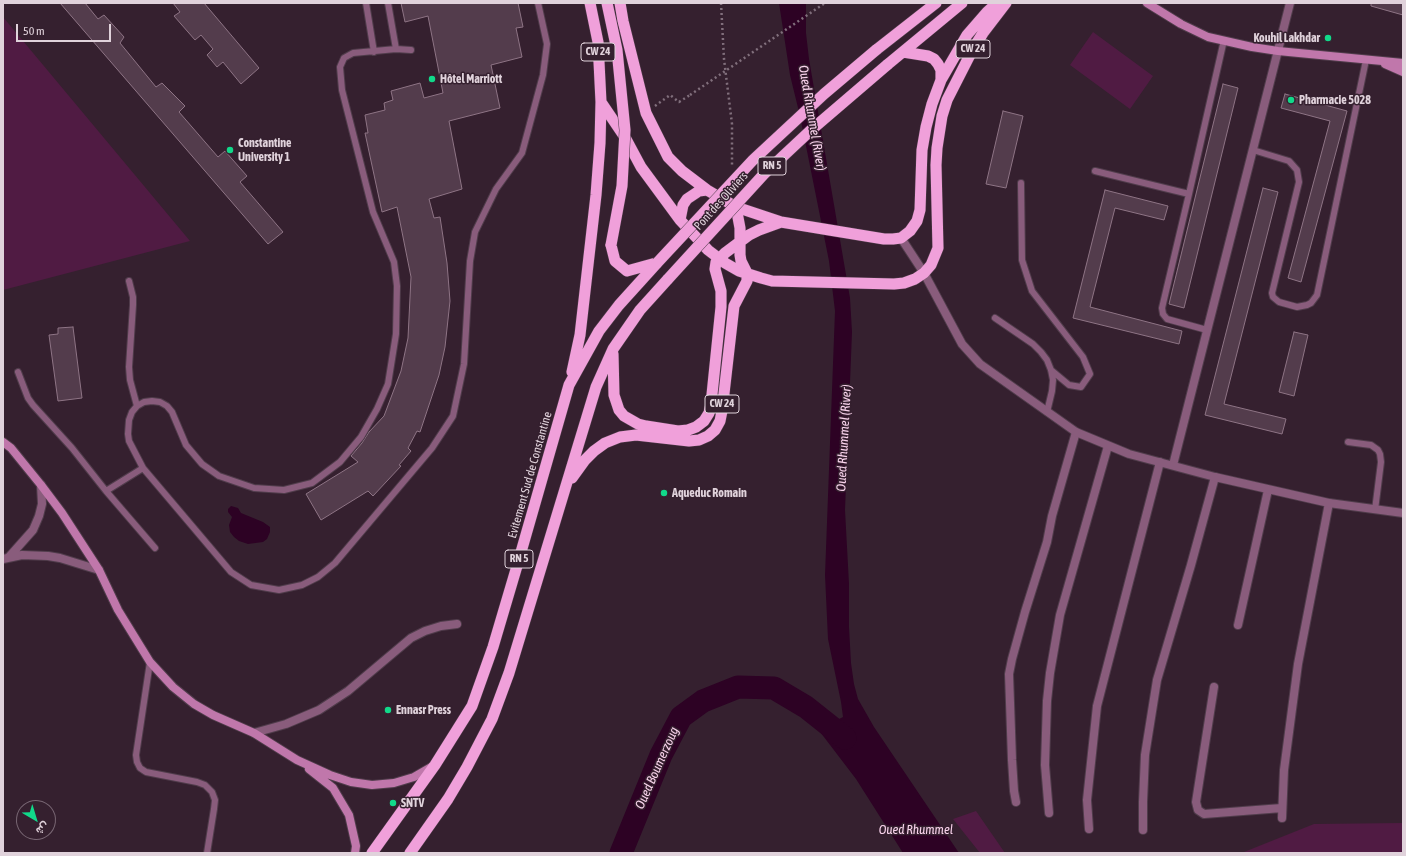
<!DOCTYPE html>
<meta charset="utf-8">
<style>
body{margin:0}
#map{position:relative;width:1406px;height:856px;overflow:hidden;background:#35202f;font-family:"Asap Condensed",Vazirmatn,sans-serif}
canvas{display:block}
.frame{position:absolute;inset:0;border:4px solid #e0d2db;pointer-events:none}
.north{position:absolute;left:16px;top:800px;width:40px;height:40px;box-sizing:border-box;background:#35202f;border:1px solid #796774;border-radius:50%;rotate:142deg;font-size:11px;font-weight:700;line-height:16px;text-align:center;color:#e0d2db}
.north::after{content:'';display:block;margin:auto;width:14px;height:18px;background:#11d98a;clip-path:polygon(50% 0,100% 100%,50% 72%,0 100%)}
.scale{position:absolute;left:16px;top:24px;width:95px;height:18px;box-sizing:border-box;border:2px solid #e0d2db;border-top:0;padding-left:5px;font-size:12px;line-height:14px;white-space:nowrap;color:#e0d2db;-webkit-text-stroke:3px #35202f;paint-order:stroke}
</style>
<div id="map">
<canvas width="1406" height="856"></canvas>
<div class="frame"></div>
<div class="north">ش</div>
<div class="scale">50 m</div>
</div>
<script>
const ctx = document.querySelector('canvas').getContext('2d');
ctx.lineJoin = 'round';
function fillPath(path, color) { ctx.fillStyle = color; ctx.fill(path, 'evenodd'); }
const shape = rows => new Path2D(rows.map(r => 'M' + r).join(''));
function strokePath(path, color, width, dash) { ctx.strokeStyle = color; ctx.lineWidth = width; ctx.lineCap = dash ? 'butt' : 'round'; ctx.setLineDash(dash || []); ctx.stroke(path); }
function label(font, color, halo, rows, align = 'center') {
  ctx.font = font + ' "Asap Condensed",sans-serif'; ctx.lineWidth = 3; ctx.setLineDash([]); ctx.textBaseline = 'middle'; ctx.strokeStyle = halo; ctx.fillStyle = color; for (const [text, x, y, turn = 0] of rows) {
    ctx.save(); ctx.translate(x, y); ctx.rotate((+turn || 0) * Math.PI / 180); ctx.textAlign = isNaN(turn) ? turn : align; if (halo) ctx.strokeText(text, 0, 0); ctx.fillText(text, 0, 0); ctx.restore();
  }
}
const green = shape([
 [3,17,190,241,3,290],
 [1093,32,1153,76,1130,109,1070,65],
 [976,811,1005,853,980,853,953,819],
 [1403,823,1403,853,1238,853,1244,852,1314,824]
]);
const water = shape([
 [779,3,806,3,806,33,809,59,850,298,852,332,845,510,849,584,849,627,851,663,854,684,858,699,874,727,959,853,903,853,856,779,814,724,825,713,835,721,843,717,841,702,828,639,825,575,835,311,829,261,800,116,790,75],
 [231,506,238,508,241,513,263,522,270,527,270,532,267,539,263,542,248,544,239,541,234,537,230,532,229,525,232,517,228,512,228,509]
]);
const river = shape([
 [621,853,661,755,681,717,703,701,738,687,774,688,806,707,845,738]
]);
const building = shape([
 [60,3,85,3,98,19,104,15,124,37,120,43,156,87,162,83,185,106,179,112,218,157,225,151,247,176,240,182,283,232,268,244,60,3],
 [173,3,204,3,259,68,241,84,223,62,217,67,207,55,213,49,201,35,195,40,174,16,180,12,173,3],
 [401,3,518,3,523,27,516,28,522,57,491,65,500,108,449,121,462,189,429,199,434,218,440,217,447,263,450,301,445,347,439,375,420,432,417,431,408,448,411,451,399,465,401,466,373,496,368,491,321,520,306,494,358,462,351,456,362,443,369,432,384,416,401,371,408,338,411,277,397,207,382,212,365,133,368,133,365,115,385,110,384,103,393,100,391,91,420,83,424,98,443,93,428,16,405,22,401,3],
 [1371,3,1403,3,1403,15,1371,6,1371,3],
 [1223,84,1238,88,1184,308,1169,304,1223,84],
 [1285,94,1347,111,1301,282,1288,278,1330,121,1281,108,1285,94],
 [1003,111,1023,116,1006,188,986,184,1003,111],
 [1263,188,1278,192,1224,404,1286,419,1282,434,1205,415,1263,188],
 [1105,190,1168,206,1164,220,1115,208,1090,307,1182,331,1179,344,1073,318,1105,190],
 [73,327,82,398,58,401,49,335,58,334,58,328,73,327],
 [1294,332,1308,335,1294,396,1279,392,1294,332]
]);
const path = shape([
 [721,3,724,59,732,124,732,166],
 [655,106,670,95,679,102,690,95]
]);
const service = shape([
 [366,3,374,52],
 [388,3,396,49],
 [411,50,396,49,353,53,344,58,340,67,342,90,373,212,394,262,397,286,396,334,388,384,377,409,361,437,340,462,312,483,284,490,254,488,219,476,202,464,186,445,172,412,167,406,160,402,152,401,144,402,137,406,132,412,129,420,128,434,129,441,143,468,231,572,251,585,279,590,302,585,318,577,335,563,432,448,453,416,464,364,470,261,475,232,496,189,522,153,543,75,547,44,538,3],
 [1253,150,1289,161,1297,170,1299,182,1272,293,1273,297,1279,302,1297,307,1307,305,1311,303,1317,295,1366,60],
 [1095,171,1189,194],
 [1021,183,1022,260,1032,291,1083,357,1090,374,1081,387,1069,385,1051,370],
 [129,281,133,297,133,305,129,367,130,380,137,406],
 [995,318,1033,344,1041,352,1047,360,1051,370,1053,380,1052,391,1047,412],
 [1207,330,1167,319,1163,314,1162,308,1189,194,1224,40],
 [18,372,28,398,33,405,72,448,106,491,155,548],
 [1348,442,1371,445,1378,450,1380,454,1381,462,1375,510],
 [106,491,143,468],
 [150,662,136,755,137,762,140,768,146,772,197,782,205,785,212,792,215,800,214,809,207,853]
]);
const minor = shape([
 [1173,465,1290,3],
 [1238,625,1268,490],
 [1214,687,1196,802,1198,810,1204,814,1282,808],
 [254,733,286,724,319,710,348,691,411,638,425,631,441,626,457,624],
 [1016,802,1014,791,1012,760,1009,674,1012,659,1025,612,1047,542,1052,516,1076,432],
 [1049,813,1045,765,1047,701,1050,673,1060,615,1108,446],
 [1282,818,1284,770,1298,664,1329,503],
 [1089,829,1087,800,1097,706,1160,462],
 [1143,830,1143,802,1145,755,1157,680,1191,565,1215,477]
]);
const tertiary = shape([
 [901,238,924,273,962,344,980,364,1076,432,1129,454,1215,477,1329,503,1403,513],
 [9,557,33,530,39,516,42,504,41,485],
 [3,559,22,555,48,556,60,558,99,570]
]);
const secondary = shape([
 [1147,3,1181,24,1208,37,1252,47,1278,51,1403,63],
 [1385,64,1403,72],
 [3,442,11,448,41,485,62,513,99,570,118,610,150,662,173,687,194,704,213,715,254,733,297,760,330,775,351,782,372,785,394,783,414,777,433,766],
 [309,769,333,788,349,815,356,846,355,853]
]);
const trunk = shape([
 [620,3,623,21,646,113,668,157,682,171,707,190,736,207,781,222,884,239,893,239,901,238,910,231,917,221,920,210,922,150,926,127,932,104,941,80,967,35,987,12,997,3],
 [876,50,936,3],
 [903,52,928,56,934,59,938,64,941,70,941,80],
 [887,65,962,3],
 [601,102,626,139,641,167,680,220,708,250,725,263,739,271,761,278,772,281,894,284,904,283,915,279,924,273,931,265,938,248,936,165,937,148,942,116,947,100,973,49,983,33,1006,3],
 [680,220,683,205,687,199,699,191,707,190],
 [611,245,615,261,627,271,656,263],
 [613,354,614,395,619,410,624,416,638,424,646,426,678,431,688,430,696,427,704,421,709,413,711,404,721,307,721,291,715,269,716,262,725,253,749,235,759,230,781,222],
 [572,372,580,335,596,195,600,143,601,102,598,42,590,3],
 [572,478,585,460,594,451,605,443,620,437,636,435,689,441,699,440,708,436,715,430,720,421,722,411,734,306,747,281,747,273,741,261,740,255,740,228,736,207],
 [372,853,435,765,472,706,493,647,517,566,569,385,599,331,619,305,657,263],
 [410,853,448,799,467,767,492,719,509,673,596,387,613,349,640,310,668,279]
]);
const pathBridge = shape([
 [690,95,825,3]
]);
const trunkBridge = shape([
 [607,3,617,50,625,130,622,186,611,245],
 [657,263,753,160,824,94,876,50],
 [668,279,764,174,810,131,887,65]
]);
const markers = [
 [1328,38,4,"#11d98a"],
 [432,79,4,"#11d98a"],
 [1291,100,4,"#11d98a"],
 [230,150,4,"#11d98a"],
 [664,493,4,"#11d98a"],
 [388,710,4,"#11d98a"],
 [393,803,4,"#11d98a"]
];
const shields = [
 [973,49,34],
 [598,52,34],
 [772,166,28],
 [722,404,34],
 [519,559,28]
];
const shieldNames = [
 ["CW 24",973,49],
 ["CW 24",598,52],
 ["RN 5",772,166],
 ["CW 24",722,404],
 ["RN 5",519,559]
];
const poiNames = [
 ["Kouhil Lakhdar",1320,38,"right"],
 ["Hôtel Marriott",440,79],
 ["Pharmacie 5028",1299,100],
 ["Constantine",238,143],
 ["University 1",238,157],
 ["Aqueduc Romain",672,493],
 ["Ennasr Press",396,710],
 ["SNTV",401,803]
];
const streetNames = [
 ["Pont des Oliviers",721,201,-48],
 ["Evitement Sud de Constantine",530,475,-74]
];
const waterNames = [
 ["Oued Rhummel (River)",812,118,80],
 ["Oued Rhummel (River)",844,438,-87],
 ["Oued Boumerzoug",657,768,-66],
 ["Oued Rhummel",916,830]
];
fillPath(green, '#501b43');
fillPath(water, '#2d0224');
strokePath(river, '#2d0224', 23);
fillPath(building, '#533c4c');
strokePath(building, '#8e7485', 1);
strokePath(service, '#503c4b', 8);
strokePath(minor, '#503c4b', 10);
strokePath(tertiary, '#503c4b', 10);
strokePath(secondary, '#503c4b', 10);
strokePath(trunk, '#503c4b', 12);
strokePath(path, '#816f7c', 2.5, [2, 3]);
strokePath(service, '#895c7c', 6);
strokePath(minor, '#895c7c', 8);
strokePath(tertiary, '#895c7c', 8);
strokePath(secondary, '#c077ab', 8);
strokePath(trunk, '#f0a0da', 11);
strokePath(trunkBridge, '#503c4b', 12, []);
strokePath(pathBridge, '#816f7c', 2.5, [2, 3]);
strokePath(trunkBridge, '#f0a0da', 11);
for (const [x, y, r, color] of markers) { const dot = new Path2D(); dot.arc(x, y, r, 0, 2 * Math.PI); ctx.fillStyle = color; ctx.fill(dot); strokePath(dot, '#35202f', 1.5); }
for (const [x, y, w] of shields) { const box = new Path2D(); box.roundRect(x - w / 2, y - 9, w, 18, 3); ctx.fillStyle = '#35202f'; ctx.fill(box); strokePath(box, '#e0d2db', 1); }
label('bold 11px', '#e0d2db', null, shieldNames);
label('bold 12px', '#e0d2db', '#35202f', poiNames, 'left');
label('12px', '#e0d2db', '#35202f', streetNames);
label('italic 13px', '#f9d3ec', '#35202f', waterNames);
</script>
